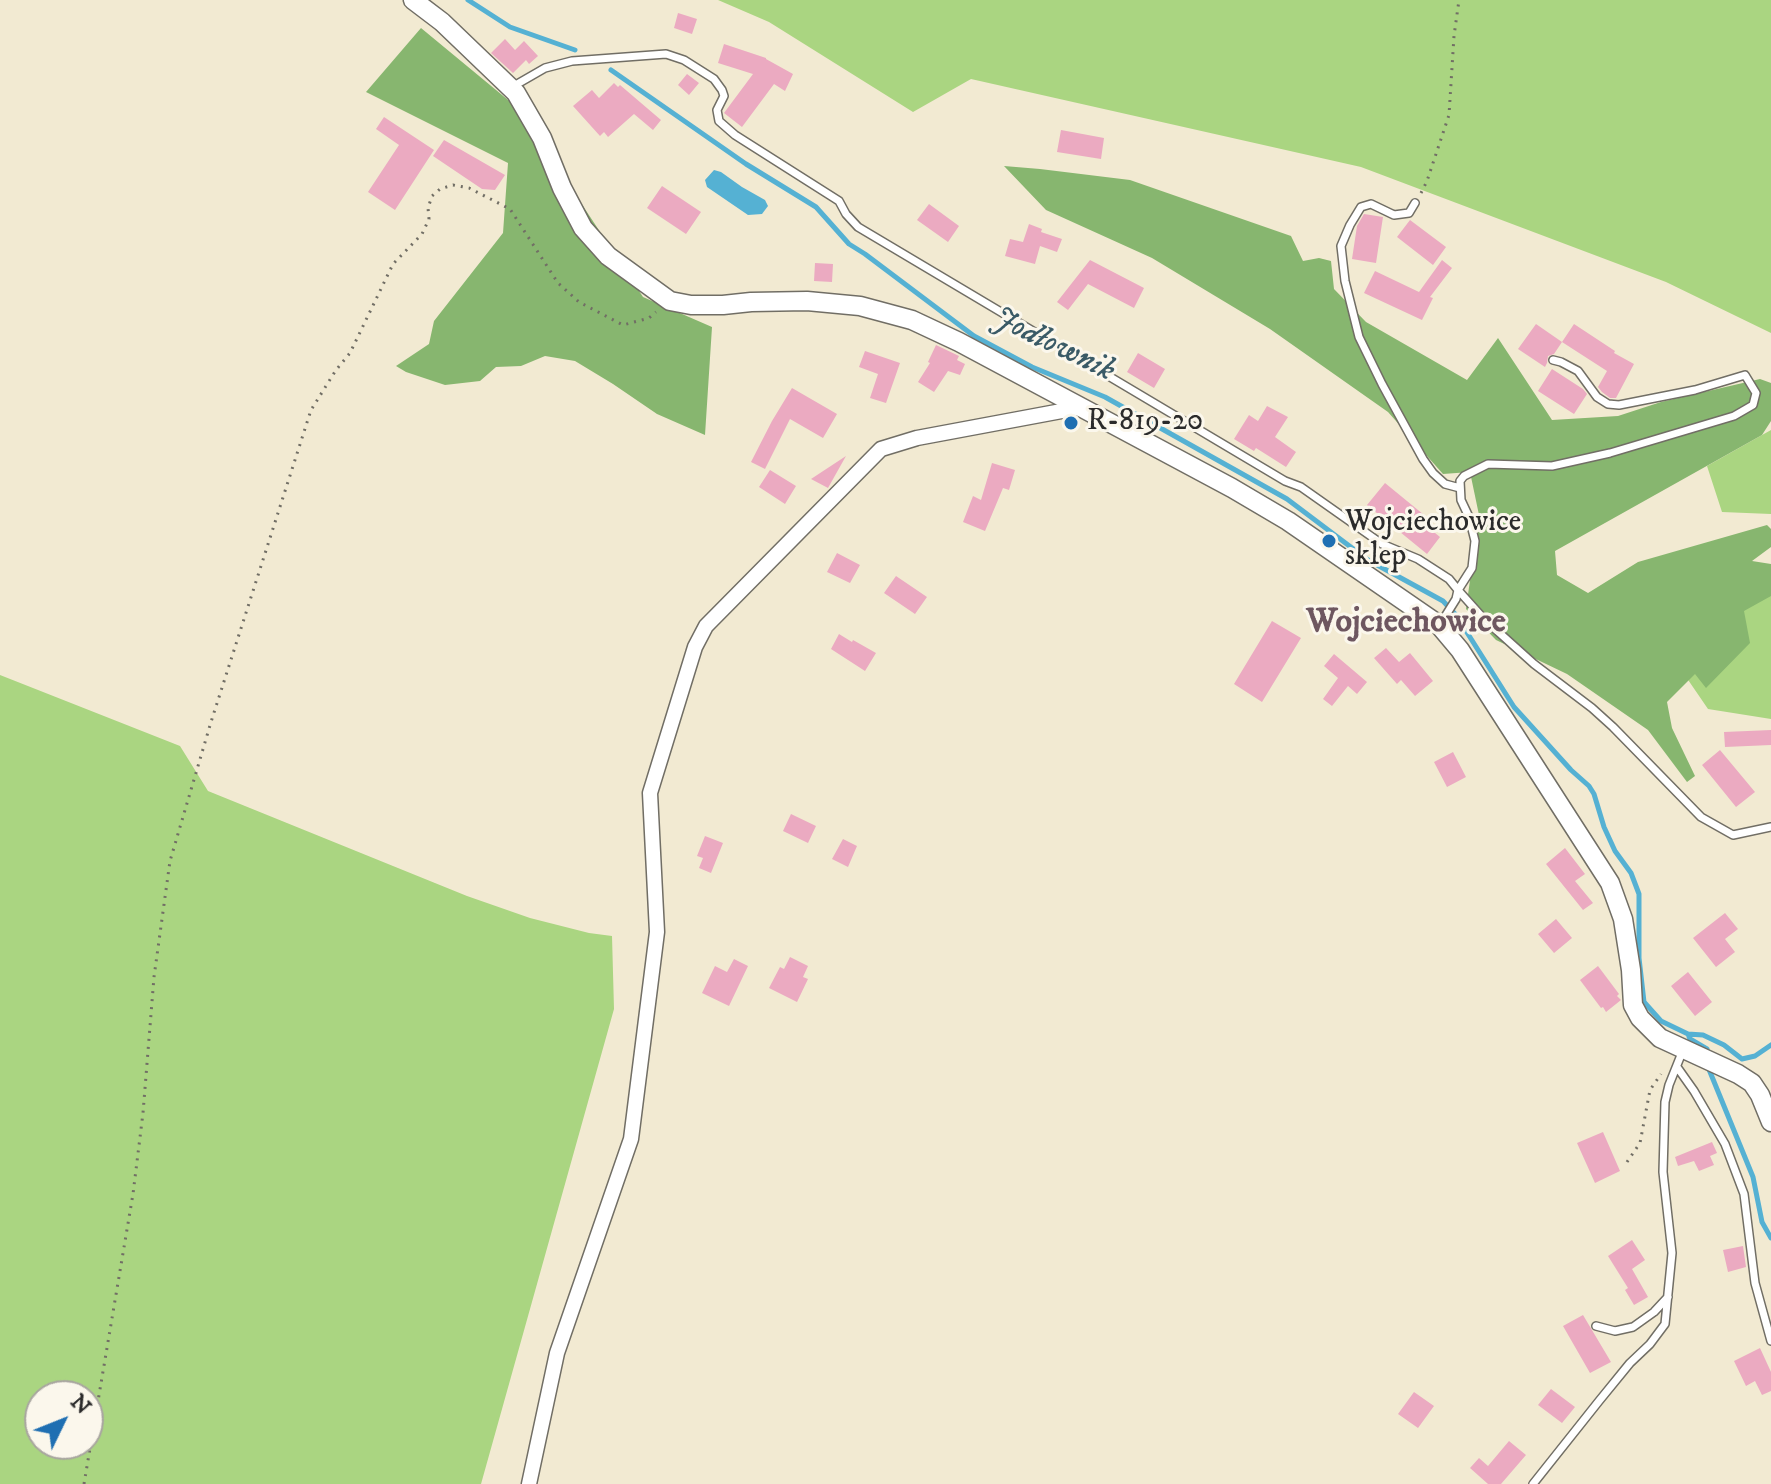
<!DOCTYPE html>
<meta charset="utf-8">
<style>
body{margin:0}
#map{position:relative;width:1771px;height:1484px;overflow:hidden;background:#f2ead2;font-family:"IM FELL DW Pica",serif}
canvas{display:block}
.north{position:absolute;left:24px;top:1380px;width:80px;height:80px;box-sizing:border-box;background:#fbf7ec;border:2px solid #a8a59f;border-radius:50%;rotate:47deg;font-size:22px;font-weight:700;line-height:32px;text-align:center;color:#2b2b2b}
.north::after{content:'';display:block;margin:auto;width:28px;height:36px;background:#1f6fb2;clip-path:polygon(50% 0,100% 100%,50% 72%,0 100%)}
</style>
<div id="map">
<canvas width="1771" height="1484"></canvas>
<div class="north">N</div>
</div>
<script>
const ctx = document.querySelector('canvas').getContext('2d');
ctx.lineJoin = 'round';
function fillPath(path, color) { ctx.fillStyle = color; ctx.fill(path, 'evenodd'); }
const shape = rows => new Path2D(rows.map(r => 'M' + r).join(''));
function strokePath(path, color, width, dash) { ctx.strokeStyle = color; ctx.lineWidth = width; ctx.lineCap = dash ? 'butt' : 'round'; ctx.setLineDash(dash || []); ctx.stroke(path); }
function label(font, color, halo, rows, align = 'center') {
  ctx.font = font + ' "IM FELL DW Pica",serif'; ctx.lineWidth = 6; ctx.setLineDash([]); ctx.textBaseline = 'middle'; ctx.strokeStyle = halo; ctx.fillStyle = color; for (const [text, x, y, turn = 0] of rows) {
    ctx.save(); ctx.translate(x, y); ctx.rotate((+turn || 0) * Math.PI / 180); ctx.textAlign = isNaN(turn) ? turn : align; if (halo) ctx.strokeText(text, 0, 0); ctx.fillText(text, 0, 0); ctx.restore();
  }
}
const green = shape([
 [718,0,1771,0,1771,333,1666,282,1361,167,971,79,913,112,769,22],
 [1771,430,1771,514,1722,512,1707,466],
 [1771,593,1771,719,1708,709,1682,671,1736,614],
 [0,675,180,746,208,791,467,896,530,918,589,933,612,936,614,1009,481,1484,0,1484],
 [40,1396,88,1396,88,1444,40,1444]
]);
const forest = shape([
 [421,28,519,109,643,297,712,327,705,435,657,414,613,384,575,361,545,356,521,366,496,367,480,381,445,385,406,372,396,366,429,344,434,321,503,233,508,163,366,92],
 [1004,166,1040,169,1130,180,1291,236,1303,261,1319,258,1331,261,1334,289,1366,322,1467,380,1498,338,1552,420,1618,416,1661,402,1760,379,1771,383,1771,421,1762,435,1555,551,1557,575,1588,593,1638,562,1767,525,1771,529,1771,547,1752,561,1771,564,1771,596,1744,611,1750,643,1706,688,1695,674,1667,702,1672,728,1695,776,1687,782,1648,730,1567,674,1496,640,1466,609,1479,515,1470,472,1443,474,1388,412,1270,329,1152,258,1046,210]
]);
const water = shape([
 [714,170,721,172,742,187,765,200,768,206,762,214,748,215,707,187,705,180]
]);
const stream = shape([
 [468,0,510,27,575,50],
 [611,70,746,164,816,207,849,244,865,254,974,336,1032,367,1105,397,1287,499,1368,560,1443,601,1456,615,1514,707,1571,770,1589,786,1594,794,1604,827,1615,851,1631,873,1639,894,1639,958,1644,1002,1661,1021,1688,1034,1690,1039,1707,1049],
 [1688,1034,1703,1035,1724,1045,1742,1059,1755,1056,1771,1045],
 [1708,1067,1753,1177,1762,1222,1771,1238]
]);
const building = shape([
 [678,13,697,19,692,34,674,28],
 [505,39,515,50,524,41,538,56,529,64,526,60,513,73,491,53],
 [724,44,766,58,766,59,793,74,785,91,774,84,742,127,724,113,753,74,718,63],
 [687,74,699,83,689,95,678,85],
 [614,83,618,87,620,85,661,120,653,130,634,114,608,137,604,132,600,136,573,106,592,90,599,98],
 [384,117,434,150,395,210,368,192,399,145,376,129],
 [1061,130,1104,138,1101,159,1057,152],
 [444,140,505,175,495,190,482,189,433,156],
 [662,186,701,212,686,234,647,208],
 [929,204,959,226,948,242,917,220],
 [1364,214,1383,217,1376,263,1352,259,1357,226],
 [1410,220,1446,247,1433,265,1397,237],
 [1029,224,1042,229,1041,232,1062,239,1057,252,1040,246,1035,264,1005,256,1010,239,1023,242],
 [1090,260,1144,288,1134,308,1088,284,1068,310,1057,302],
 [1442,260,1452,268,1430,297,1433,298,1422,320,1364,293,1375,271,1419,292],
 [815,263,833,264,832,282,814,281],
 [1536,324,1562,342,1554,354,1548,356,1547,363,1545,367,1518,349],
 [1574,324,1615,351,1614,353,1634,364,1616,398,1610,398,1602,392,1598,387,1607,371,1562,342],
 [936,345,959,356,957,360,965,364,960,375,948,371,934,392,918,382,930,363,928,362],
 [865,351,900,363,886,403,870,398,878,374,859,367],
 [1138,353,1165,369,1154,388,1127,372],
 [1552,369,1583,389,1587,394,1574,414,1538,391],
 [792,388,837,414,823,438,790,419,765,469,751,462,772,421],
 [1267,406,1288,417,1275,437,1296,452,1286,467,1256,448,1254,451,1234,439,1249,415,1258,421],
 [846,456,828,488,811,479],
 [992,463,1015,470,1009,490,1003,488,985,531,963,522,973,496,981,500],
 [770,470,796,486,785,504,759,487],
 [1385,483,1429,519,1424,524,1440,537,1427,554,1367,505],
 [837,553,860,565,850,583,827,572],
 [896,576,927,597,915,614,884,593],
 [1272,621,1301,638,1262,702,1234,684],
 [839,634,852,642,853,640,876,653,865,671,831,649],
 [1386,648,1399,662,1410,653,1433,681,1415,696,1401,680,1397,684,1374,658],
 [1334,654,1367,682,1357,694,1348,686,1332,706,1323,699,1338,678,1324,666],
 [1771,730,1771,745,1725,747,1724,732],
 [1720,750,1755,792,1736,807,1702,765],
 [1453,752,1466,777,1447,787,1434,762],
 [791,814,816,826,808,843,783,831],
 [705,836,723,843,711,873,699,868,703,858,697,856],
 [843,839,857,846,848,867,832,859],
 [1565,848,1585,874,1575,881,1593,903,1583,910,1546,864],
 [1725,913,1738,929,1725,939,1735,952,1716,967,1693,938],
 [1556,919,1572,938,1554,953,1538,934],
 [790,957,808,966,803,977,808,979,797,1002,769,988,780,967,784,969],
 [734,959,748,966,729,1006,702,993,715,966,727,972],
 [1598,966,1619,994,1617,996,1621,1000,1606,1012,1603,1007,1601,1008,1580,980],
 [1688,972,1712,1002,1695,1016,1671,986],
 [1603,1132,1620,1171,1595,1183,1577,1143],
 [1712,1142,1717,1153,1710,1156,1714,1165,1699,1171,1694,1161,1678,1166,1675,1157],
 [1632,1240,1645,1260,1632,1269,1648,1297,1634,1305,1625,1290,1628,1288,1608,1256],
 [1743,1246,1746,1267,1728,1272,1723,1250],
 [1583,1315,1611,1362,1590,1373,1563,1326],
 [1760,1348,1771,1372,1771,1391,1762,1395,1755,1381,1746,1386,1734,1361],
 [1551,1389,1575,1407,1562,1423,1538,1405],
 [1414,1392,1434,1406,1418,1428,1398,1414],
 [1509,1441,1526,1455,1501,1484,1488,1484,1470,1468,1479,1458,1488,1466]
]);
const path = shape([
 [1421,193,1427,181,1449,115,1454,36,1459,0],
 [1627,1162,1640,1143,1650,1090,1661,1074],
 [84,1484,133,1194,143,1113,154,977,170,861,211,722,311,410,336,370,350,353,393,264,422,234,429,219,428,208,432,196,440,189,453,185,469,188,510,209,558,283,579,302,623,325,649,318,656,312]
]);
const service = shape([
 [512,87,545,68,572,61,666,54,684,60,714,79,722,90,724,96,717,110,719,121,735,135,839,201,846,214,858,227,1285,481,1301,487,1382,544,1418,559,1449,579,1458,590,1456,599,1441,623],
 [1415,203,1409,213,1394,215,1371,204,1361,207,1350,225,1341,246,1345,281,1359,337,1382,384,1423,459,1433,473,1445,484,1460,488],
 [1553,360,1561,362,1578,371,1597,397,1608,404,1619,405,1695,390,1745,375,1756,393,1753,405,1734,416,1610,453,1552,466,1488,464,1464,476,1460,481,1461,500,1469,517,1475,541,1472,568,1458,590,1484,619,1534,664,1592,708,1613,727,1701,817,1733,835,1771,827],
 [1677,1067,1694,1091,1725,1144,1744,1194,1755,1283,1771,1341],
 [1596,1326,1615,1331,1633,1327,1654,1312,1668,1297],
 [1533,1484,1599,1401,1630,1363,1650,1344,1665,1324,1672,1253,1663,1172,1665,1102,1669,1085,1683,1050]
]);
const minor = shape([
 [529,1484,557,1353,631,1139,657,932,650,793,695,647,706,626,881,449,917,438,1083,407]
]);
const tertiary = shape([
 [413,0,442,22,516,93,542,138,562,188,583,228,608,256,670,301,691,305,723,305,751,302,807,301,860,306,912,320,959,342,1232,488,1288,521,1439,625,1460,650,1610,883,1623,919,1631,970,1633,1005,1640,1018,1660,1038,1738,1074,1752,1083,1760,1095,1771,1122]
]);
const markers = [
 [1071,423,8,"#1f6fb2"],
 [1329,541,8,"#1f6fb2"]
];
const poiNames = [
 ["R-819-20",1087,423],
 ["Wojciechowice",1345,524],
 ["sklep",1345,558]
];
const waterNames = [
 ["Jodłownik",1053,346,26]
];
const quarterNames = [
 ["Wojciechowice",1406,624]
];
fillPath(green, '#aad581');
fillPath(forest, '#87b66f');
fillPath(water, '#55b1d3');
strokePath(stream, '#55b1d3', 5);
fillPath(building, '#ebaac1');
strokePath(service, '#716e65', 10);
strokePath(minor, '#716e65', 17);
strokePath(tertiary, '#716e65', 21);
strokePath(path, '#716e65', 3, [2, 6]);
strokePath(service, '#fff', 7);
strokePath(minor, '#fff', 14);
strokePath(tertiary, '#fff', 18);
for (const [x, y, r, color] of markers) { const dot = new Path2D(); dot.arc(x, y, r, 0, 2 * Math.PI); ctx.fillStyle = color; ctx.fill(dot); strokePath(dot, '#fbf7ec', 3); }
label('30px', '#2b2b2b', '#fbf7ec', poiNames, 'left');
label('italic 32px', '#3a5a66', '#fbf7ec', waterNames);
label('bold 34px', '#6e5760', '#fbf7ec', quarterNames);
</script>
